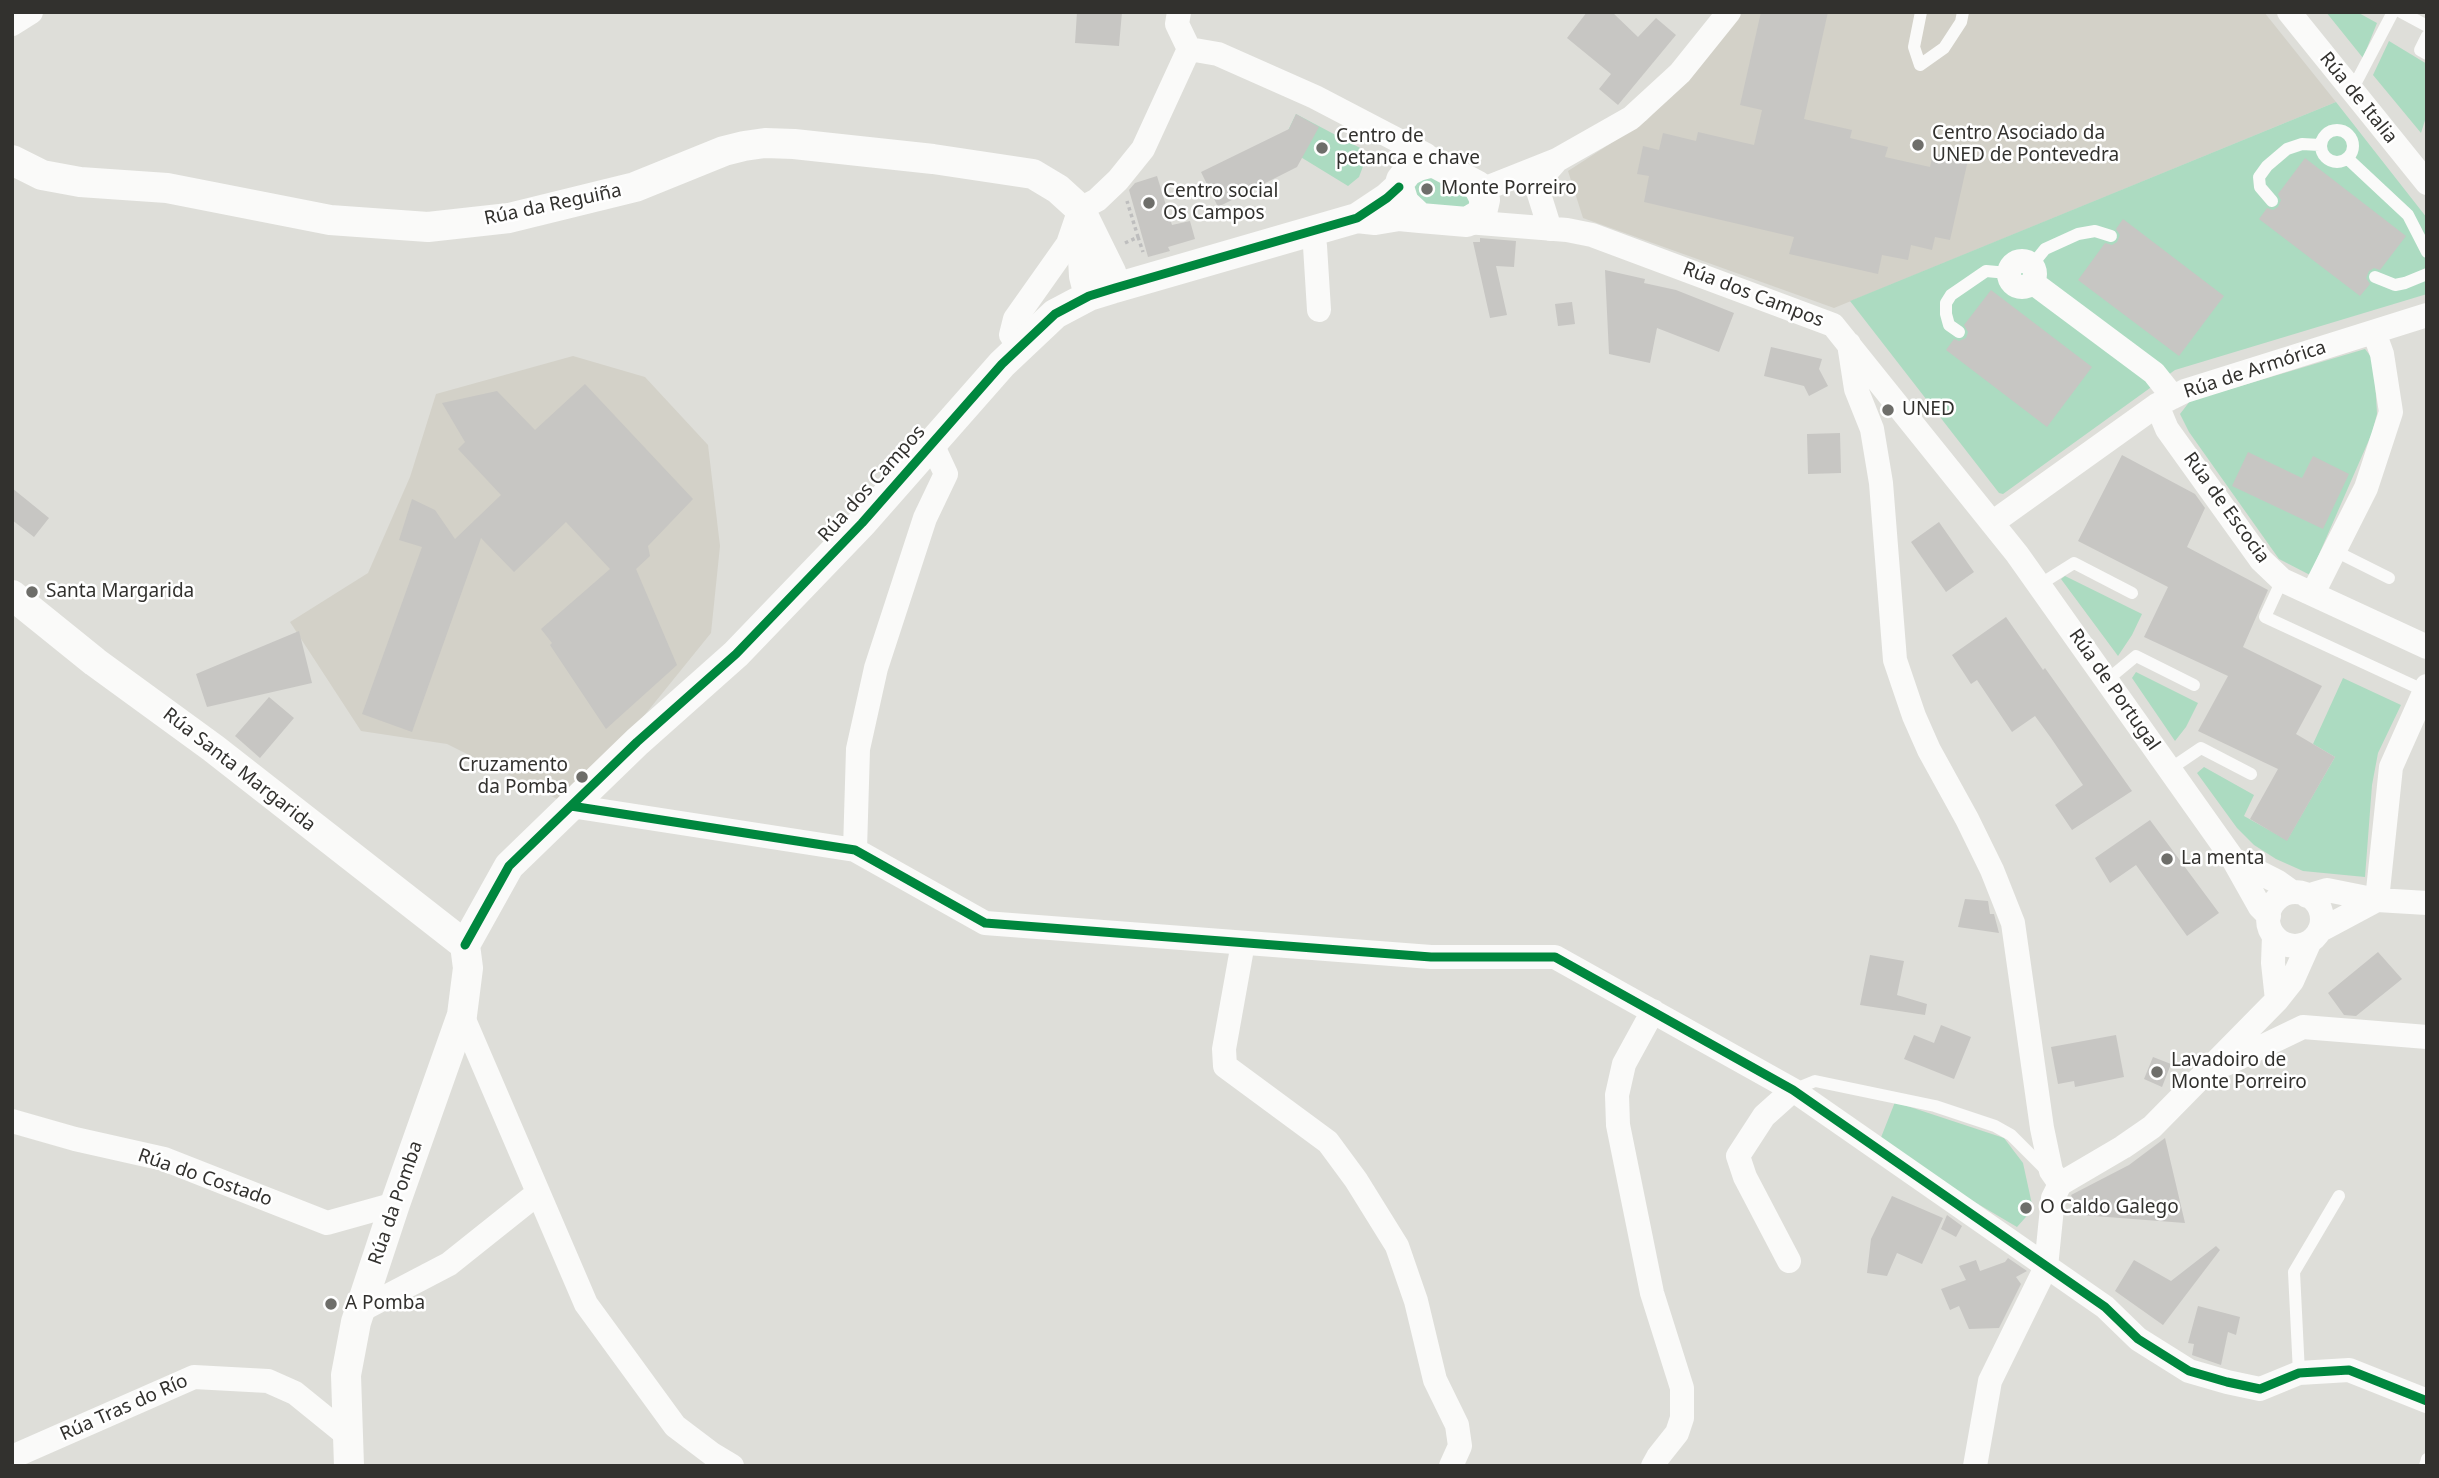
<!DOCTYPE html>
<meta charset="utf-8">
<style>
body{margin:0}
#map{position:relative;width:2439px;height:1478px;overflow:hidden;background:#deded9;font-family:"Noto Sans",sans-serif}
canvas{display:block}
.frame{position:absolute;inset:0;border:14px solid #32312e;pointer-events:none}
</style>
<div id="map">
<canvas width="2439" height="1478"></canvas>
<div class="frame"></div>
</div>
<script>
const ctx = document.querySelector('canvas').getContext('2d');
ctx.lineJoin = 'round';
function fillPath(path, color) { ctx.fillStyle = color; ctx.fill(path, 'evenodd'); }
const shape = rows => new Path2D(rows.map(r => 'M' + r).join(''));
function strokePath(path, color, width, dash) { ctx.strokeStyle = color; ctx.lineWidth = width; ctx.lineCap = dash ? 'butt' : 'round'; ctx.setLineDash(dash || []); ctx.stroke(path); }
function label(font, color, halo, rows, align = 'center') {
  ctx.font = font + ' "Noto Sans",sans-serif'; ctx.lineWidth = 5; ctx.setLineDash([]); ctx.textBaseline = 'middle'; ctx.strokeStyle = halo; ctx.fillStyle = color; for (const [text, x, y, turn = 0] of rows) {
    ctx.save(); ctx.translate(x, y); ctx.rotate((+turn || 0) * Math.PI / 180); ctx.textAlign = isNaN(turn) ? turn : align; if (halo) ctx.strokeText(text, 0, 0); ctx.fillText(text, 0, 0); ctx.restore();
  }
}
const built = shape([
 [1742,12,2264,12,2336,102,1834,308,1583,218,1568,171,1647,120],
 [573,356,645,377,708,445,720,546,711,633,571,806,447,744,361,731,290,622,368,573,410,477,436,394]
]);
const green = shape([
 [2326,12,2357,12,2377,23,2363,58],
 [2389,41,2427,64,2427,114,2421,133,2373,75],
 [2336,102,2427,218,2427,294,2175,370,2003,494,1999,493,1850,301],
 [1296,114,1364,150,1365,161,1359,177,1348,186,1281,145],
 [1430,173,1468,191,1472,204,1465,210,1431,208,1416,201,1413,187,1415,178],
 [2365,349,2372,358,2375,380,2377,414,2372,433,2310,575,2279,559,2189,432,2180,414,2190,401],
 [2065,576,2142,614,2132,635,2118,656,2061,579],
 [2136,672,2198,703,2186,727,2175,741,2132,678],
 [2343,678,2401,705,2378,753,2372,785,2365,877,2303,871,2276,859,2254,845,2237,828,2197,773,2204,767,2254,795,2244,816,2287,840,2335,757,2313,744],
 [1895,1102,2004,1138,2023,1163,2033,1209,2017,1227,1878,1145]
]);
const building = shape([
 [1077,12,1122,12,1119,46,1075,43],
 [1587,12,1612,12,1638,37,1656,18,1676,35,1618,105,1599,89,1611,74,1567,38],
 [1761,12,1828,12,1804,119,1852,130,1850,138,1888,147,1885,157,1930,167,1933,153,1968,160,1950,240,1935,237,1932,250,1911,245,1908,260,1882,255,1878,274,1789,254,1794,237,1644,202,1649,176,1637,174,1643,146,1659,150,1663,133,1696,141,1698,132,1754,145,1762,110,1740,105],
 [1296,114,1319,127,1297,167,1218,207,1201,172,1289,129],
 [2305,158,2406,236,2380,270,2374,268,2369,271,2366,278,2370,284,2360,296,2259,219,2267,208,2273,210,2278,207,2281,200,2278,194],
 [1157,176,1172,225,1190,221,1195,239,1168,247,1170,251,1148,257,1129,190,1135,183],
 [2123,219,2224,296,2179,356,2078,280,2105,243,2112,245,2117,242,2120,235,2116,229],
 [1480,238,1516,241,1514,267,1496,266,1507,315,1490,318,1473,242,1480,242],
 [1605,270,1645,279,1644,283,1676,290,1734,313,1719,352,1657,328,1650,363,1609,354],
 [1991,290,2092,367,2047,427,1946,350,1954,339,1959,341,1966,338,1968,332,1964,325],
 [1572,302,1575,324,1558,326,1555,304],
 [1771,347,1822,359,1819,369,1828,386,1809,396,1804,386,1764,376],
 [585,384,693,499,648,546,650,556,636,569,677,665,606,729,550,645,552,643,541,629,610,569,566,522,514,572,481,538,412,732,362,714,422,547,399,540,412,499,435,510,455,539,501,495,458,449,465,442,442,403,497,391,535,430],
 [1840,433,1841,473,1808,474,1807,434],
 [2248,452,2302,478,2313,456,2349,474,2323,529,2232,486],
 [2122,455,2195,494,2205,508,2187,547,2268,590,2243,647,2322,686,2296,734,2335,757,2287,841,2250,819,2278,769,2198,731,2228,676,2144,637,2168,587,2078,541],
 [12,488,49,518,34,537,12,520],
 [1939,522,1974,572,1946,592,1911,542],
 [2006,617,2043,670,2045,668,2132,791,2072,830,2055,805,2083,785,2051,738,2035,716,2012,732,1977,680,1971,684,1952,655],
 [299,631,312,683,207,707,196,674],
 [269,697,294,718,260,758,235,736],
 [2150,820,2219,913,2187,936,2136,865,2110,883,2095,858],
 [1965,899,1988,901,1990,914,1994,914,1999,933,1958,927],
 [2378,952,2402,979,2356,1016,2344,1015,2328,993],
 [1870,955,1904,961,1897,995,1927,1004,1925,1015,1860,1005],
 [1941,1025,1971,1037,1954,1079,1904,1059,1914,1035,1934,1043],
 [2116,1035,2124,1077,2075,1087,2074,1081,2058,1084,2051,1047],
 [2153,1057,2171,1064,2162,1087,2144,1079],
 [2165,1138,2185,1223,2081,1215,2071,1195,2129,1165],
 [1892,1196,1943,1218,1922,1264,1897,1253,1887,1276,1867,1273,1871,1239],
 [1947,1215,1962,1226,1956,1237,1941,1229],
 [2216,1246,2220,1250,2163,1325,2115,1291,2134,1260,2171,1281],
 [2008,1258,2027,1271,2016,1277,2021,1284,1999,1328,1969,1329,1959,1306,1950,1310,1941,1289,1966,1280,1959,1266,1976,1260,1980,1271,2005,1262],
 [2198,1306,2240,1317,2236,1335,2228,1332,2221,1365,2192,1355,2194,1344,2188,1343]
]);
const path = shape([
 [1138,237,1143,252],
 [1125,243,1138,237,1127,201]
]);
const service = shape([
 [1921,12,1914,47,1920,65,1944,48,1961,22,1963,12],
 [2401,12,2427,26],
 [2427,36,2420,50,2427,54],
 [2352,90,2393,12],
 '2321 146a16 16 0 1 1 32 0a16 16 0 1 1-32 0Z',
 [2347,158,2408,215,2427,252],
 [2272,201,2260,187,2259,177,2267,166,2287,149,2302,144,2320,145],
 [2032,265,2045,249,2078,234,2095,231,2111,236],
 [2375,277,2395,285,2405,283,2427,274],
 [1959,332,1949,325,1946,314,1946,303,1951,295,1986,271,2008,273],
 [2335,551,2389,578],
 [2282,580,2265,617,2425,691],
 [2039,585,2074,563,2132,593],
 [2107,680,2136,656,2194,685],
 [2170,769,2201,748,2251,774],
 [1793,1090,1815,1081,1935,1106,1995,1126,2011,1135,2048,1172],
 [2299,1373,2294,1272,2339,1196],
 [2425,1466,2427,1459]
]);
const minor = shape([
 [1179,12,1177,24,1189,49],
 [2289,12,2427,183],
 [12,24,31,12],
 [1478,186,1489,187,1557,160,1631,118,1680,73,1729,12],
 [1467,222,1567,230,1592,235,1833,325,2017,554,2233,859,2260,907,2269,916],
 [1550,229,1539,194,1542,177,1557,160],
 [1312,231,1315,246,1319,310],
 '2009 274a13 13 0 1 1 26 0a13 13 0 1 1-26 0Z',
 [2032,282,2154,373,2173,397],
 [1849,344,1856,389,1872,429,1881,483,1895,660,1914,716,1929,750,1967,819,1992,870,2013,923,2042,1128,2051,1171,2060,1184],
 [1020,346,1011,335,1015,319,1068,244,1080,209,1097,200,1118,180,1143,149,1189,49,1218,54,1315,97,1426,155,1433,162],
 [2157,405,2167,429,2261,560,2282,580,2427,647],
 [1992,523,2157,405,2185,391,2427,315],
 [2313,593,2366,488,2391,412,2382,354,2374,332],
 [571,806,855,850,985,923,1431,957,1555,957,1793,1090,2105,1307,2138,1339,2189,1371,2227,1382,2260,1389,2299,1373,2349,1370,2427,1401],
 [855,850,858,749,876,668,925,518,946,474,932,444],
 [2233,859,2278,882,2292,892],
 '2268 919a27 27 0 1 1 54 0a27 27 0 1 1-54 0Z',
 [2307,896,2327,890,2377,900,2427,903],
 [2377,900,2391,767,2427,686],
 [2319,931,2377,900],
 [2274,936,2273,963,2277,1000],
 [1243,943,1224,1049,1225,1066,1328,1142,1356,1180,1397,1246,1416,1301,1435,1380,1457,1425,1460,1446,1451,1466],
 [462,1015,586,1304,675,1426,712,1454,732,1466],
 [2219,1063,2226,1064,2303,1027,2427,1037],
 [12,1121,75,1139,164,1159,327,1223,395,1204],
 [1789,1261,1745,1177,1738,1156,1764,1116,1793,1090],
 [361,1310,449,1264,538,1193],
 [12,1457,194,1377,268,1381,295,1393,348,1436],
 [1653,1466,1658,1457,1677,1433,1682,1418,1682,1388,1652,1293,1618,1125,1617,1095,1624,1064,1653,1011],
 [1975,1466,1990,1381,2046,1267,2053,1198,2060,1184,2123,1147,2152,1127,2277,1000,2292,981,2309,943]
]);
const tertiary = shape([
 [12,160,42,175,80,182,167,188,330,220,428,227,509,218,635,187,724,151,744,146,765,143,794,144,933,159,1033,174,1058,189,1080,209,1111,272,1115,288],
 [1357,218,1375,220,1399,216,1420,218,1467,222,1482,213,1485,200,1478,186,1433,162,1418,166,1408,171,1401,180,1399,187,1404,203,1420,218],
 [1081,224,1084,276,1089,296],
 [12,595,95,662,213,748,465,945],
 [465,945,509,866,637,742,736,654,862,523,1002,364,1055,314,1089,296,1115,288,1357,218,1387,198,1399,187],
 [349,1466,346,1375,356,1322,395,1204,462,1015,468,968,465,945]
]);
const cycleway = shape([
 [571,806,855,850,985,923,1431,957,1555,957,1793,1090,2105,1307,2138,1339,2189,1371,2227,1382,2260,1389,2299,1373,2349,1370,2427,1401],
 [465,945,509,866,637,742,736,654,862,523,1002,364,1055,314,1089,296,1115,288,1357,218,1387,198,1399,187]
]);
const markers = [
 [1918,145,7,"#6e6e6a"],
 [1322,148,7,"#6e6e6a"],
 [1427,189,7,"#6e6e6a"],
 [1149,203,7,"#6e6e6a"],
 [1888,410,7,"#6e6e6a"],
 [32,592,7,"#6e6e6a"],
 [582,777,7,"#6e6e6a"],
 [2167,859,7,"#6e6e6a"],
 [2157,1072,7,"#6e6e6a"],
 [2026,1208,7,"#6e6e6a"],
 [331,1304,7,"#6e6e6a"]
];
const streetNames = [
 ["Rúa de Italia",2358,98,51],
 ["Rúa da Reguiña",553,205,-12],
 ["Rúa dos Campos",1753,295,21],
 ["Rúa de Armórica",2255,370,-18],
 ["Rúa dos Campos",872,484,-48],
 ["Rúa de Escocia",2226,508,54],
 ["Rúa de Portugal",2114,690,55],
 ["Rúa Santa Margarida",239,770,38],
 ["Rúa do Costado",205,1178,19],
 ["Rúa da Pomba",396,1203,-71],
 ["Rúa Tras do Río",124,1408,-24]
];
const poiNames = [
 ["Centro Asociado da",1932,134],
 ["UNED de Pontevedra",1932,156],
 ["Centro de",1336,137],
 ["petanca e chave",1336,159],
 ["Monte Porreiro",1441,189],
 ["Centro social",1163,192],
 ["Os Campos",1163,214],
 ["UNED",1902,410],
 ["Santa Margarida",46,592],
 ["Cruzamento",568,766,"right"],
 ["da Pomba",568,788,"right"],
 ["La menta",2181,859],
 ["Lavadoiro de",2171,1061],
 ["Monte Porreiro",2171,1083],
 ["O Caldo Galego",2040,1208],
 ["A Pomba",345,1304]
];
fillPath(built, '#d3d1c8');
fillPath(green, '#acdbc1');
fillPath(building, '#c7c6c3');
strokePath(path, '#bebebe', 3.5, [3.5, 3.5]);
strokePath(service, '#fafaf9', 12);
strokePath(minor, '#fafaf9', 24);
strokePath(tertiary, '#fafaf9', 30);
strokePath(cycleway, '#00873e', 9);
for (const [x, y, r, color] of markers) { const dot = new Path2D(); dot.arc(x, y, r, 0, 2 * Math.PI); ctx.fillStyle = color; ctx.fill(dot); strokePath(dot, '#fff', 2.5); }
label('19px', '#32312e', '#fff', streetNames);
label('19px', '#32312e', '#fff', poiNames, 'left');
</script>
